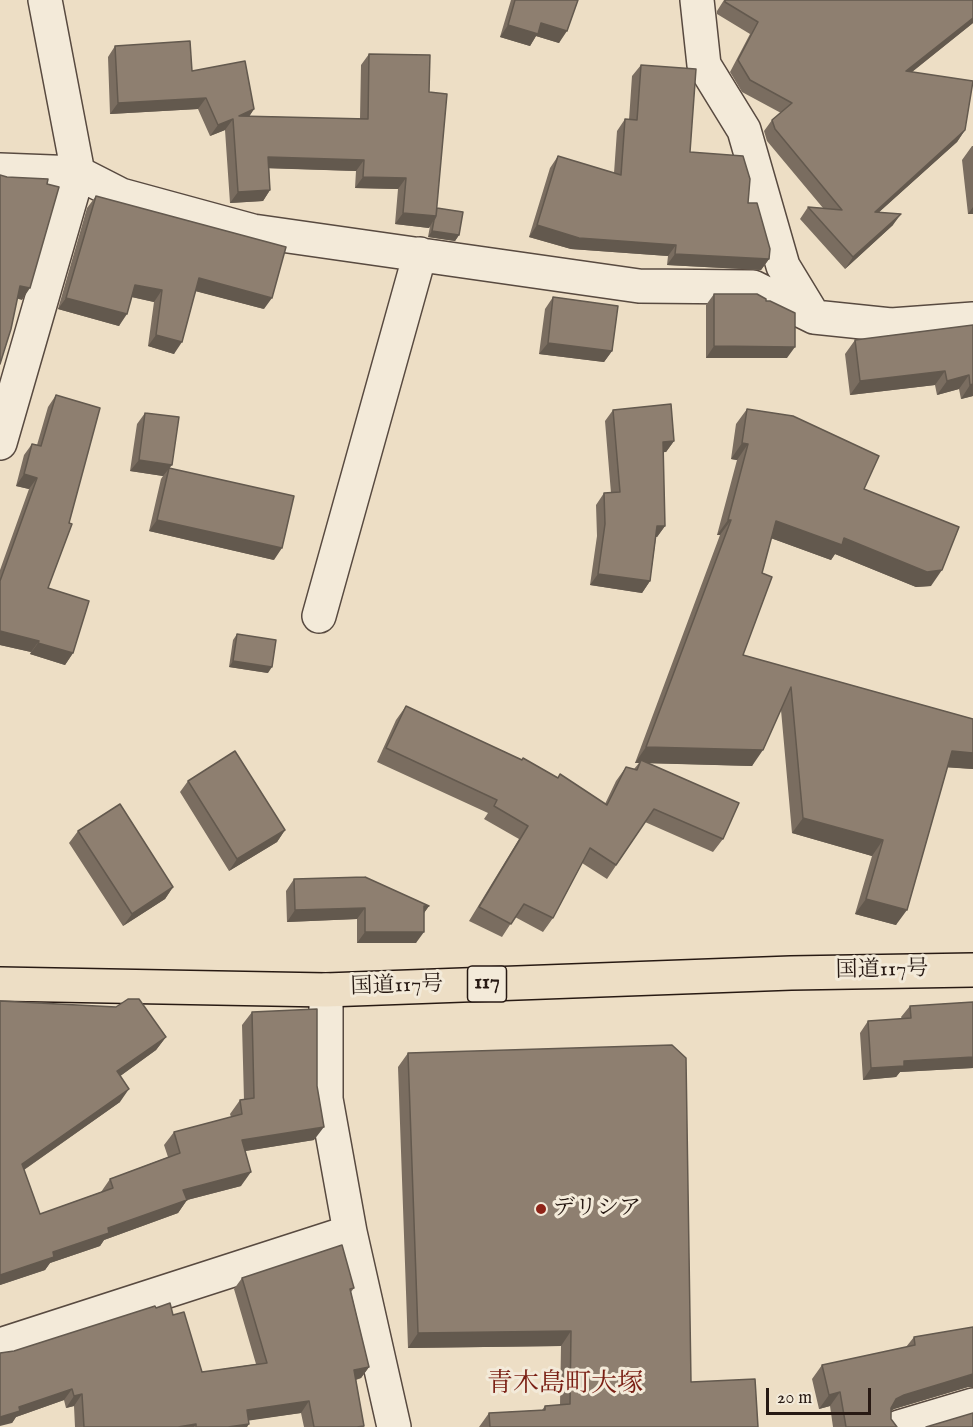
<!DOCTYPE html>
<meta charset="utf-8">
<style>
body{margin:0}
#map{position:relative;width:973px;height:1427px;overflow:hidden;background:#eddec5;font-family:"IM FELL English",serif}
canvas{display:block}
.scale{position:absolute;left:766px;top:1388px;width:105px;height:27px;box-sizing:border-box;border:3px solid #271913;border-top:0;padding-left:8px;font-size:18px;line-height:21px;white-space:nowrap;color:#271913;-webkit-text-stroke:4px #f3ead9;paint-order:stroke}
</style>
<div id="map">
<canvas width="973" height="1427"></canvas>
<div class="scale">20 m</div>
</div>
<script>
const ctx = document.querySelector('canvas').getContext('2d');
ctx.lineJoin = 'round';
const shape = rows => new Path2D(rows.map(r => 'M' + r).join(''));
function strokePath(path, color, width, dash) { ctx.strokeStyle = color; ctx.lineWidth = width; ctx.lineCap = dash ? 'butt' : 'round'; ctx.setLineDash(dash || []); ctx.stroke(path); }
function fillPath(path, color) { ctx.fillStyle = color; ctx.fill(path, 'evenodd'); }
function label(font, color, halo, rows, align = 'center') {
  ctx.font = font + ' "IM FELL English","Noto Serif JP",serif'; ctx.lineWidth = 6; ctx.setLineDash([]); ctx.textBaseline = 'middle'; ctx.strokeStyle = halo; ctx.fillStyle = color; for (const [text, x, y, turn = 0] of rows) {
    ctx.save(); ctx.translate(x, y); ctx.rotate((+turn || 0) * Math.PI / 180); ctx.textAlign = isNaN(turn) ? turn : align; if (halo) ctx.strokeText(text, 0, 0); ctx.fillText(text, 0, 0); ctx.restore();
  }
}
const minor = shape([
 [697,0,704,65,744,130,783,266,814,317],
 [0,170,78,173,121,195,253,231,639,286,753,287,814,317,891,325,973,319],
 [0,443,78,173,45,0],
 [319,616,420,254],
 [326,990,326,1099,350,1232,394,1427],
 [0,1345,350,1232],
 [899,1427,973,1405]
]);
const highway = shape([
 [0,984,326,990,791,973,973,970]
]);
const wall = shape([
 [511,0,578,0,559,43,536,36,530,46,500,37],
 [724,0,973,0,973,23,912,72,965,130,957,142,879,212,893,225,845,269,800,219,808,207,823,208,767,141,764,131,772,120,781,113,742,92,730,72,750,34,717,14,717,11],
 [115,46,192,71,254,109,249,116,360,119,361,65,369,54,429,92,437,208,459,235,455,241,428,237,430,226,429,228,395,224,398,189,355,188,356,171,269,168,270,190,263,201,230,203,225,130,210,136,198,109,110,114,108,57],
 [641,65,690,152,748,203,769,259,761,270,667,265,668,256,571,249,529,237,550,168,558,156,614,173,617,131,625,119,629,120,632,76],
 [972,146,973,146,973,214,968,214,962,160],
 [96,196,264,309,196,291,174,354,148,346,154,302,132,297,119,326,58,309,87,208],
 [714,294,766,301,787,358,706,358,706,305],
 [553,297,612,351,604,362,539,354,545,309],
 [973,325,973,396,961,399,959,389,937,395,935,385,850,395,845,354,855,340],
 [56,395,48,588,73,653,65,665,30,654,31,652,0,645,0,570,29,489,16,486,24,455,32,444,37,445,48,407],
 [747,409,864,489,931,586,916,587,835,554,831,560,771,538,762,573,743,655,973,719,973,769,947,767,896,925,855,914,872,856,792,833,781,710,752,766,648,763,723,839,713,852,645,822,607,879,582,863,553,918,543,932,515,917,502,937,469,921,519,839,484,819,488,813,377,762,396,720,406,706,557,778,605,804,616,781,626,767,634,769,639,763,635,763,720,535,717,535,737,460,731,459,736,424],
 [613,410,674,441,666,452,663,452,665,526,657,537,656,537,650,581,642,593,590,585,597,536,596,505,604,493,611,493,605,421],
 [145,413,170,468,274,560,149,531,161,479,163,476,130,471,137,424],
 [237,634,268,673,229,667,233,640],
 [188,781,285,830,277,842,229,871,180,792],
 [78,831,173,887,165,899,123,926,69,843],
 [294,879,429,906,424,913,416,943,357,943,357,919,287,922,286,891],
 [0,1001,166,1037,156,1050,120,1076,120,1102,24,1170,40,1214,101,1192,110,1179,168,1157,164,1145,174,1132,231,1117,230,1114,240,1100,244,1100,242,1025,252,1012,314,1140,245,1151,241,1186,187,1200,178,1213,104,1240,100,1246,50,1263,45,1270,0,1285],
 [973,1002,973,1068,900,1072,896,1077,863,1080,860,1033,868,1021,902,1019,901,1017,910,1006],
 [408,1053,691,1382,758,1427,479,1427,489,1413,542,1410,545,1406,560,1405,561,1346,408,1348,398,1067],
 [242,1278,354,1288,351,1292,369,1367,361,1378,356,1380,364,1427,304,1427,301,1413,249,1420,247,1427,75,1427,74,1406,66,1408,64,1400,16,1417,12,1423,14,1351,156,1308,173,1315,202,1372,256,1364,234,1289],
 [914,1337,968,1387,894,1409,891,1411,891,1419,897,1427,833,1427,830,1406,819,1409,812,1379,822,1365,906,1347]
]);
const shadedWall = shape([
 [973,18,973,23,898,83,906,71],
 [541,23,567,31,559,43,536,36,530,46,500,37,508,25],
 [206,98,198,109,110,114,118,103],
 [254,109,247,120,239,116],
 [233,119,225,130,210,136,218,125],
 [965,130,957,142,867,223,875,212],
 [268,157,364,160,356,171,260,168],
 [363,177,406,178,398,189,355,188],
 [270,190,263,201,230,203,238,192],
 [973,207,973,214,968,214],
 [403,213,436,216,429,228,395,224],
 [901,214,893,225,845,269,853,257],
 [537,225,676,245,668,256,571,249,529,237],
 [432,231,459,235,455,241,428,237],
 [675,254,769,259,761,270,667,265],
 [199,278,272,298,264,309,191,290],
 [135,285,162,290,154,302,127,296],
 [20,286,30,288,22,300,12,297],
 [66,298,127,314,119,326,58,309],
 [156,335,182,342,174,354,148,346],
 [548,343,612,351,604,362,539,354],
 [714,346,795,347,787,358,706,358],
 [945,371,935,385,850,395,860,381],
 [969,375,959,389,937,395,947,381],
 [973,384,973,396,961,399,970,385],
 [674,441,666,452,655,453,663,442],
 [742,443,748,444,737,460,731,459],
 [139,460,172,465,163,476,130,471],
 [24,474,37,478,29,489,16,486],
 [157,520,282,548,274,560,149,531],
 [728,520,731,520,720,535,717,535],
 [776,521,844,538,942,570,931,586,916,587,835,554,831,560,765,536],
 [657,526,665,526,657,537,649,537],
 [598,574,650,581,642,593,590,585],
 [0,631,39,641,31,652,0,645],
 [38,643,73,653,65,665,30,654],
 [233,661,272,667,268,673,229,667],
 [646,747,763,750,752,766,640,763,641,760,639,763,635,763],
 [952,751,973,753,973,769,941,767],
 [803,818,883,840,872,856,792,833],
 [285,830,277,842,229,871,237,859],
 [173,887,165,899,123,926,132,914],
 [866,899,907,910,896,925,855,914],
 [424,906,429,906,421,917],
 [365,908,357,919,287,922,295,910],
 [365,932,424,932,416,943,357,943],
 [166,1037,156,1050,108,1085,117,1071],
 [973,1057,973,1068,900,1072,896,1077,863,1080,871,1068,904,1061],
 [129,1089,120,1102,12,1178,22,1164],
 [324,1127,314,1140,233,1153,242,1140],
 [251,1172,241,1186,187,1200,178,1213,104,1240,100,1246,50,1263,45,1270,0,1285,0,1275,108,1228,183,1190],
 [571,1331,561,1346,408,1348,418,1333],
 [369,1367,361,1378,346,1382,354,1370],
 [973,1374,973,1387,968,1387,894,1409,886,1414,896,1399,904,1395],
 [72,1389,64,1400,16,1417,12,1423,0,1426,0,1417,19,1407],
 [840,1392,830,1406,819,1409,829,1395],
 [82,1394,74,1406,66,1408,74,1396],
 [309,1401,301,1413,239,1422,247,1410],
 [196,1424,194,1427,178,1427],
 [249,1424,247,1427,228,1427]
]);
const building = shape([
 [515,0,578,0,567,31,541,23,538,34,508,25,515,0],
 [725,0,973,0,973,18,906,71,973,81,965,130,875,212,901,214,853,257,808,207,842,210,775,129,772,120,792,103,750,80,738,60,758,22,725,2,725,0],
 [190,41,192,71,245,61,254,109,239,116,368,119,369,54,430,55,429,92,447,94,436,216,403,213,406,178,363,177,364,160,268,157,270,190,238,192,233,119,218,125,206,98,118,103,115,46,190,41],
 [641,65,696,69,690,152,743,156,750,179,748,203,757,203,770,249,769,259,675,254,676,245,579,238,537,225,558,156,621,175,625,119,637,120,641,65],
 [0,175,7,177,48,179,47,184,59,187,30,288,20,286,11,329,0,364,0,175],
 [96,196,286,247,272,298,199,278,182,342,156,335,162,290,135,285,127,314,66,298,96,196],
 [437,208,463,212,459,235,432,231,434,220,436,216,437,208],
 [714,294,757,294,766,299,766,301,770,301,795,313,795,347,714,346,714,294],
 [553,297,618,306,612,351,548,343,553,297],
 [973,325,973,384,970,385,969,375,947,381,945,371,860,381,855,340,973,325],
 [56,395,100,408,69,523,72,524,48,588,89,601,73,653,38,643,39,641,0,631,0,581,37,478,24,474,32,444,41,446,56,395],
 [671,404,674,441,663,442,665,526,657,526,650,581,598,574,605,524,604,493,620,492,613,410,671,404],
 [747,409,793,416,879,456,864,489,959,527,942,570,927,572,844,538,842,545,776,521,762,573,772,577,743,655,973,719,973,753,952,751,907,910,866,899,883,840,803,818,791,687,763,750,646,747,731,520,728,520,748,444,742,443,747,409],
 [145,413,179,417,172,465,139,460,145,413],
 [169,468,294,496,282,548,157,520,169,468],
 [237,634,276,640,272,667,233,661,237,634],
 [406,706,522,760,523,758,558,778,560,774,607,805,626,767,637,770,641,760,739,803,723,839,654,809,616,865,590,848,553,918,524,904,511,924,479,907,528,826,494,806,497,800,386,748,406,706],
 [235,751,285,830,237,859,188,781,235,751],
 [120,804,173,887,132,914,78,831,120,804],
 [365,877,429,906,424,906,424,932,365,932,365,908,295,910,294,879,365,877],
 [128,999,139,999,166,1037,117,1071,129,1089,22,1164,40,1214,113,1188,110,1179,180,1153,174,1132,242,1114,240,1100,254,1098,252,1012,317,1009,317,1086,324,1127,242,1140,251,1172,183,1190,187,1200,108,1228,109,1233,53,1252,54,1257,0,1275,0,1001,116,1007,128,999],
 [973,1002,973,1057,904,1061,904,1066,871,1068,868,1021,911,1018,910,1006,973,1002],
 [672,1045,686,1058,691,1382,755,1379,758,1427,490,1427,489,1413,545,1410,545,1406,570,1404,571,1331,418,1333,408,1053,672,1045],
 [342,1245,354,1288,350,1289,369,1367,354,1370,364,1426,357,1427,314,1427,309,1401,247,1410,249,1424,228,1427,196,1427,196,1424,178,1427,84,1427,82,1394,74,1396,72,1389,19,1407,20,1411,0,1417,0,1353,14,1351,155,1306,156,1308,170,1303,173,1315,184,1312,202,1372,267,1363,242,1278,342,1245],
 [973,1327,973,1374,904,1395,896,1399,891,1408,891,1419,897,1427,846,1427,840,1392,829,1395,822,1365,915,1345,914,1337,973,1327],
 [973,1413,973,1427,926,1427,973,1413]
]);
const markers = [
 [541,1209,6,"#8f2418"]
];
const shields = [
 [487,984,39]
];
const shieldNames = [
 ["117",487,984]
];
const streetNames = [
 ["国道117号",882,971,-1],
 ["国道117号",397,987,-2]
];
const poiNames = [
 ["デリシア",553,1209]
];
const quarterNames = [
 ["青木島町大塚",565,1386]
];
strokePath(minor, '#584a40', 36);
strokePath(highway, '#271913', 36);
strokePath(minor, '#f3ead9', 33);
strokePath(highway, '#eddec5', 33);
fillPath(wall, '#7a6d60');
fillPath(shadedWall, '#63594e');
fillPath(building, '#8e7f70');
strokePath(building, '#63594e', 1.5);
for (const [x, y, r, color] of markers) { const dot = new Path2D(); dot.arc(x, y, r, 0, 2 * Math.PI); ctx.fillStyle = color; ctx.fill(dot); strokePath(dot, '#f3ead9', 2); }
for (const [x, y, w] of shields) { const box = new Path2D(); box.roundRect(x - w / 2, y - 18, w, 36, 4.5); ctx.fillStyle = '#f3ead9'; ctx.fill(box); strokePath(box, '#271913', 1.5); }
label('bold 21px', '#271913', null, shieldNames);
label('22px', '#271913', '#f3ead9', streetNames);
label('22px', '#271913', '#f3ead9', poiNames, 'left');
label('26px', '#7a1f14', '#f3ead9', quarterNames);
</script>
